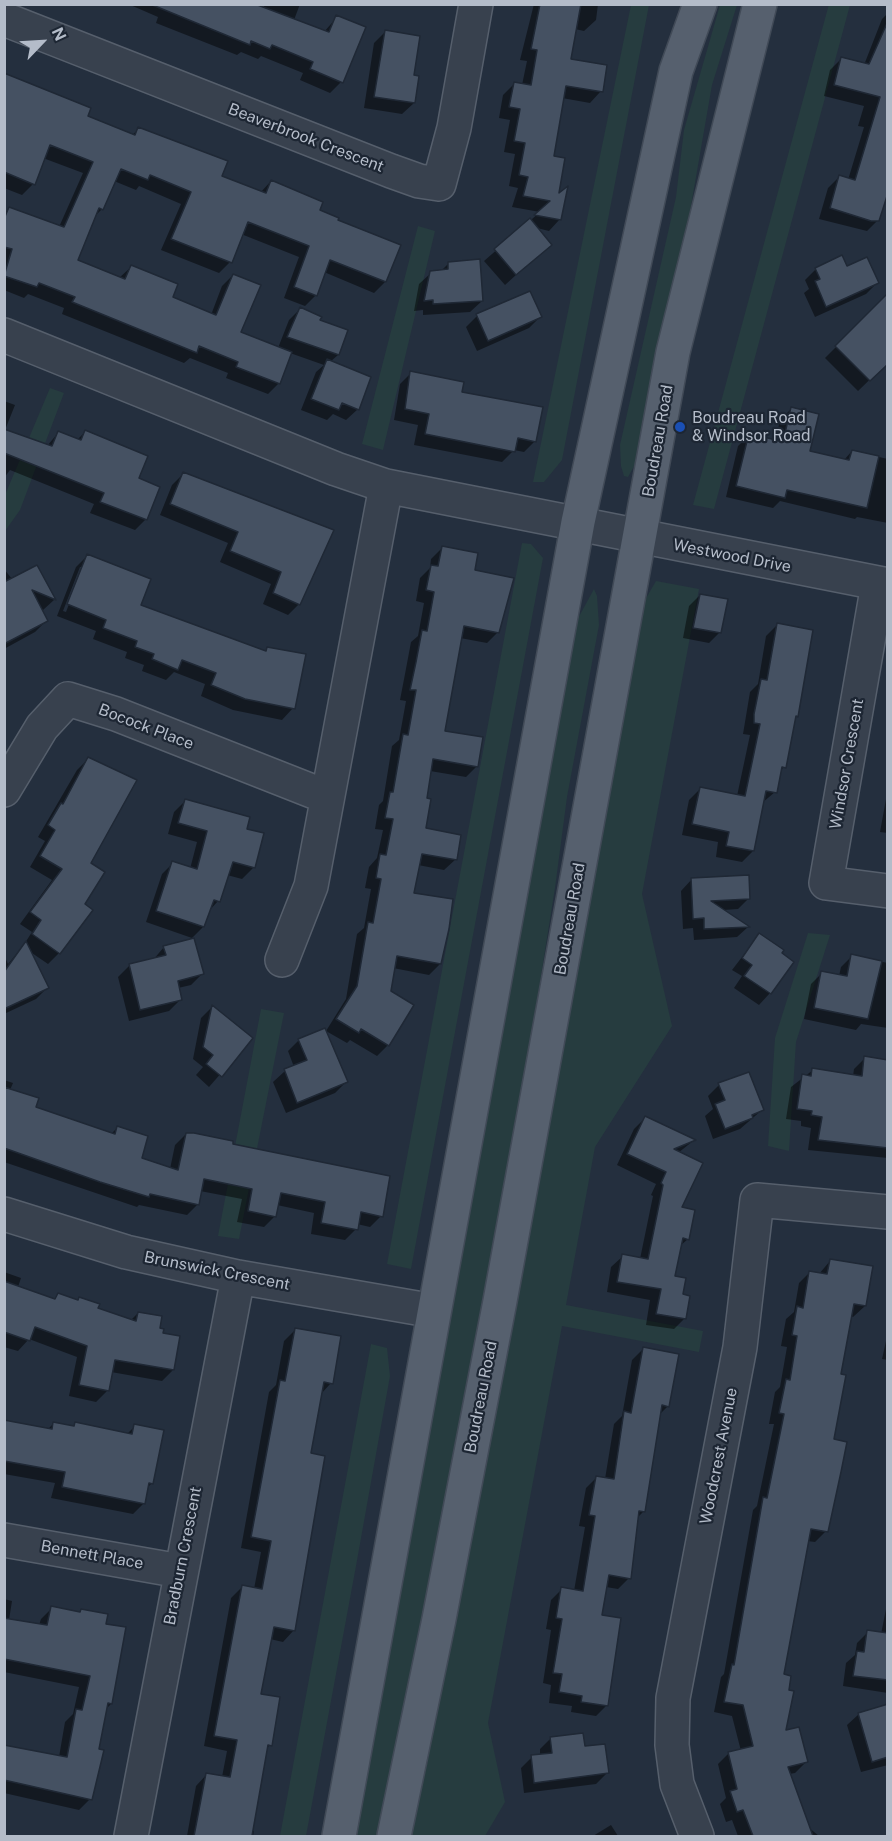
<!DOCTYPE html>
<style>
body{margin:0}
#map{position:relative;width:892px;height:1841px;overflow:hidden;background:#242f3e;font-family:"Public Sans",sans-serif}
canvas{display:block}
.frame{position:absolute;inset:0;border:6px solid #b4bcc9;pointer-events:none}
.north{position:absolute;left:12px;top:12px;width:60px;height:60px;-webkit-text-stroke:4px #1d2633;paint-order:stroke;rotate:65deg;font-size:16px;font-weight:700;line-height:24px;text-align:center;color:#b4bcc9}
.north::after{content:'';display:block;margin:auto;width:21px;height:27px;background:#b4bcc9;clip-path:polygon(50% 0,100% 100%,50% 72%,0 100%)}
</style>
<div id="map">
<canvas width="892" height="1841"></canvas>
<div class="frame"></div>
<div class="north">N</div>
</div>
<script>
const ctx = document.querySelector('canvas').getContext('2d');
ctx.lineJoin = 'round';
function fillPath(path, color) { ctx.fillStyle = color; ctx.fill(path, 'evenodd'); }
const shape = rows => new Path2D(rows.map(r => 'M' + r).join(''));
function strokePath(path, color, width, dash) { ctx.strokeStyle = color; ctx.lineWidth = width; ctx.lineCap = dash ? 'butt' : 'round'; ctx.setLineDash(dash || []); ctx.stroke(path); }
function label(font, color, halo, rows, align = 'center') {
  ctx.font = font + ' "Public Sans",sans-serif'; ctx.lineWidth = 4.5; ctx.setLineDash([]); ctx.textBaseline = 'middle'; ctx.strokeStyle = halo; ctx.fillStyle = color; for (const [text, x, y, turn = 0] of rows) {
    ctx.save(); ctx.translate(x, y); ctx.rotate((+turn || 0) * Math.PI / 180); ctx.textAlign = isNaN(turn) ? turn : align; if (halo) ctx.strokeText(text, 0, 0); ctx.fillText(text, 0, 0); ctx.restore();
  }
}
const green = shape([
 [829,4,850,5,714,509,693,505],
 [631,5,649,5,562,460,544,482,533,482],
 [720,5,737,5,712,85,688,223,641,454,628,477,624,476,621,466,620,445,676,197,684,130],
 [418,226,435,231,383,450,362,444],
 [50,388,64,393,20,510,5,531,5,495],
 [522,543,531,544,543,558,411,1269,387,1264],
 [656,581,699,589,642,894,672,1026,595,1147,566,1305,703,1331,699,1352,562,1326,488,1723,505,1802,485,1836,410,1836,427,1764,637,639,645,600],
 [594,589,597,596,599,625,567,797,555,888,522,1095,422,1638,381,1836,350,1836,576,622],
 [808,933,830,935,796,1042,789,1151,768,1146,775,1038],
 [261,1009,284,1013,239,1239,218,1236],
 [371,1344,387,1348,390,1376,356,1566,306,1836,280,1836]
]);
const shadow = shape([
 [128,4,251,4,263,9,265,4,300,4,294,20,324,32,337,17,341,82,330,93,300,80,303,73,261,56,258,59,241,52,237,55,156,23,158,17],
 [534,4,598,4,596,20,584,31,575,29,570,60,601,91,590,103,562,98,552,157,560,219,549,231,537,228,550,244,505,285,484,261,540,212,512,207,518,188,509,186,515,154,504,152,510,120,499,118,503,95,514,84,522,85,527,61,520,60],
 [888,13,888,190,878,220,867,231,819,219,828,188,839,177,848,180,864,127,858,126,864,106,824,96,830,70,841,59,864,65,882,19],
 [385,32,412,77,414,103,402,114,364,108,374,43],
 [4,74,86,116,132,135,139,129,220,177,260,193,271,181,318,211,385,282,374,293,324,272,316,295,305,306,284,298,299,257,241,234,230,262,219,273,161,250,181,204,139,186,136,190,114,181,102,209,93,218,76,261,119,278,131,267,171,298,211,315,222,286,233,275,239,333,278,348,289,320,300,309,318,321,338,355,330,362,358,409,346,420,333,414,327,420,301,410,316,372,324,365,290,353,279,383,268,394,226,378,228,373,190,358,184,363,62,314,64,308,28,294,24,298,4,290,4,214,9,209,59,227,83,173,43,158,33,184,22,195,4,188],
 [448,264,482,301,470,312,423,315,423,310,414,311,419,284,431,273,440,272],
 [847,268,877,283,866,294,815,317,804,293,809,289,805,280,816,269],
 [886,297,888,362,858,391,825,358],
 [477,316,540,317,529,328,477,351,466,327],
 [411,373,460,394,535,441,524,452,514,450,502,462,414,445,418,425,394,420,400,384],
 [4,401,15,405,5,430,47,446,58,433,77,440,85,432,137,479,146,519,135,530,90,513,94,504,10,470,4,478],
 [791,409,809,452,844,460,852,451,888,459,888,523,857,517,855,519,780,501,773,508,726,497,738,446,749,435,775,441,780,420],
 [183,474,332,531,299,604,288,615,263,604,271,584,220,562,228,543,160,515,172,485],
 [442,548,473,571,498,632,487,643,460,638,443,732,477,766,466,777,430,771,425,800,424,829,456,859,444,870,418,865,413,894,440,964,429,975,393,968,389,992,412,1006,388,1045,377,1056,350,1040,347,1043,326,1031,346,999,357,934,364,928,371,889,365,888,369,867,377,858,383,830,375,829,379,805,383,801,392,746,399,740,406,701,400,700,405,674,411,642,418,636,424,603,416,601,420,578,430,568,431,559],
 [87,556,139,605,264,652,268,648,293,708,282,720,233,710,201,696,205,684,174,672,166,680,142,671,144,665,125,658,127,652,93,639,96,631,57,616,76,567],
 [80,567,83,567,66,612,63,611],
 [36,567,54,600,43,610,39,609,46,621,35,632,4,649,4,569,12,579],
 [700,595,720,632,709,643,683,638,689,606],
 [777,625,797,716,794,719,784,767,780,771,775,792,762,803,753,851,742,862,716,857,718,842,682,835,689,800,700,789,737,796,750,735,743,734,750,692,758,684,766,636],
 [88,759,83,905,59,953,48,964,29,951,47,988,36,999,4,1014,4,955,8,964,23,946,32,932,20,924,52,880,30,867,45,841,38,837,77,770],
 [888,788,888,833,880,832],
 [185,801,246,830,262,834,253,868,242,879,227,875,218,901,209,911,203,927,192,938,146,922,162,874,173,863,190,869,197,842,168,834,174,812],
 [692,879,749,898,738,909,723,910,748,927,737,937,694,940,693,928,683,929,681,891],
 [759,935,792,962,770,993,759,1005,734,988,742,976,732,970],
 [164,947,202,974,191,985,178,988,180,1000,169,1011,129,1021,118,977,129,966,153,960],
 [852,956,888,963,888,1028,861,1024,856,1030,804,1019,811,984,822,973,839,976,841,967],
 [212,1007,251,1039,209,1087,196,1075,203,1067,193,1059,201,1018],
 [299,1040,346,1082,335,1093,286,1113,273,1082,285,1071,294,1067,288,1051],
 [865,1058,888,1111,888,1158,808,1150,811,1128,801,1126,801,1121,786,1119,791,1087,813,1070,853,1076,854,1069],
 [4,1080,13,1083,10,1090,34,1108,111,1134,117,1128,140,1159,170,1169,175,1145,186,1134,231,1145,381,1216,370,1227,357,1224,356,1229,345,1240,311,1234,314,1213,277,1205,275,1216,264,1227,237,1222,242,1199,200,1191,198,1204,187,1215,139,1205,137,1207,4,1162],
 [719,1085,762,1110,740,1129,713,1139,705,1116,713,1109,708,1096],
 [645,1118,693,1141,678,1153,680,1208,688,1239,680,1246,673,1277,681,1296,685,1318,674,1329,646,1325,650,1300,607,1292,611,1267,623,1256,640,1259,653,1196,651,1195,656,1184,617,1165,634,1129],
 [830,1261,865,1306,853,1317,850,1316,839,1375,826,1531,815,1542,807,1541,782,1676,785,1732,806,1762,795,1773,789,1774,808,1827,819,1836,738,1836,732,1820,726,1822,720,1804,726,1798,718,1764,729,1753,741,1751,732,1716,714,1712,721,1677,724,1674,753,1510,757,1506,774,1424,769,1424,775,1392,780,1387,787,1347,781,1346,786,1319,794,1312,799,1283,810,1272,819,1274],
 [4,1272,21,1278,18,1287,53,1300,58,1295,130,1321,138,1313,158,1330,173,1370,162,1381,111,1372,107,1391,96,1402,69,1396,77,1357,29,1339,18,1351,4,1347],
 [295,1330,331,1383,321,1394,309,1455,294,1630,283,1642,270,1639,260,1695,270,1745,265,1750,251,1830,254,1831,253,1836,187,1836,196,1786,207,1774,222,1777,227,1751,204,1746,231,1598,242,1587,254,1589,261,1552,241,1548,269,1392,276,1385,284,1341],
 [888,1332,888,1360,882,1359],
 [643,1349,668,1406,659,1415,643,1512,636,1519,629,1578,618,1589,606,1587,600,1616,607,1705,596,1716,571,1712,572,1706,549,1703,551,1685,543,1683,551,1630,546,1629,551,1600,562,1589,574,1591,585,1527,579,1526,586,1488,597,1477,605,1479,614,1424,622,1416,632,1360],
 [4,1422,47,1430,54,1423,72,1427,75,1424,126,1435,135,1426,152,1483,147,1488,144,1503,133,1514,51,1498,55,1483,4,1474],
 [4,1599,12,1601,9,1620,39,1625,41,1619,52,1608,78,1614,81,1610,104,1625,111,1704,105,1710,90,1799,79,1810,4,1793,4,1747,59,1757,65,1722,73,1714,79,1687,4,1672],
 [888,1599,888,1693,843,1686,846,1663,855,1655,857,1643,868,1632,881,1634],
 [888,1706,888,1765,861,1772,847,1725,859,1714],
 [551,1738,583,1748,607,1773,596,1784,524,1793,521,1768,532,1757,540,1756,540,1749],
 [611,1825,618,1836,593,1836]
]);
const building = shape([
 [150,4,255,4,329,32,336,15,366,27,343,83,310,69,313,62,272,45,270,49,251,41,250,45,150,4],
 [540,4,581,4,571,59,607,65,603,92,566,86,554,156,565,158,559,193,568,186,561,220,534,215,550,201,523,196,528,177,519,175,525,143,514,141,520,109,509,107,514,82,531,85,537,50,531,49,540,4],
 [888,21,888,193,879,221,871,221,830,208,839,175,855,180,880,97,834,85,841,57,869,64,888,21],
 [385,30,420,36,414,75,419,76,415,103,374,97,385,30],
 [4,73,91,108,88,116,135,135,138,127,228,161,222,176,266,193,271,180,323,202,320,210,339,218,338,220,401,245,386,282,330,260,317,296,294,287,309,246,248,222,232,263,171,239,191,192,150,175,148,180,121,169,103,210,99,208,78,260,125,279,131,265,178,284,173,297,216,315,233,274,261,285,241,332,292,352,280,384,236,367,238,362,199,346,197,353,72,302,75,297,39,283,37,287,4,276,12,249,4,247,4,219,9,207,64,227,93,162,50,145,35,185,4,172,4,73],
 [530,218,552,245,516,275,494,249,530,218],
 [842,255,847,266,867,257,879,283,826,307,815,281,820,279,815,268,842,255],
 [480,259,483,301,433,304,433,300,424,301,430,271,448,269,448,262,480,259],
 [530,291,542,317,488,341,476,314,530,291],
 [888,293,888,364,870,381,835,346,888,293],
 [300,307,322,317,320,320,348,330,339,355,287,337,300,307],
 [327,359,371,377,359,410,342,403,339,410,311,399,327,359],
 [410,371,464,382,462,392,543,407,536,442,518,438,515,452,425,434,429,414,405,409,410,371],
 [791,407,819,414,810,451,849,460,852,450,879,456,867,508,787,490,785,498,736,486,749,433,783,442,791,407],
 [4,429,52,446,58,431,81,440,85,430,148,456,139,478,160,487,147,520,100,502,104,493,4,453,4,429],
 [183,472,334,530,300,605,273,593,281,572,230,551,238,532,170,504,183,472],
 [442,546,478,553,475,570,514,578,499,633,464,626,445,731,483,737,478,767,433,759,427,798,431,799,426,828,461,835,457,860,422,854,414,893,453,899,449,929,441,964,397,956,391,991,414,1005,389,1046,361,1029,359,1033,336,1019,357,986,368,922,373,923,381,879,376,878,380,854,386,855,393,819,385,818,390,792,393,792,403,734,408,735,416,690,410,690,416,662,422,630,427,631,434,592,426,590,431,565,438,566,442,546],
 [87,554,151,579,141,605,266,651,267,647,306,654,295,709,245,699,211,685,216,673,182,660,178,670,152,659,154,654,135,647,137,641,103,628,106,620,67,604,87,554],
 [37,565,56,600,32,590,48,621,4,644,4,582,37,565],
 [700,594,728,599,721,633,693,628,700,594],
 [777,623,813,630,798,717,796,716,786,768,782,767,777,793,766,791,754,851,726,846,729,832,692,824,700,787,745,796,760,724,754,723,754,714,761,679,767,680,777,623],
 [88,757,137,780,91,863,105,872,85,904,93,910,60,954,32,934,41,920,30,912,62,869,40,856,55,830,48,825,61,803,63,804,88,757],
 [185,799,250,817,247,829,264,833,255,868,233,862,220,902,214,900,204,927,156,911,172,861,197,869,207,831,178,823,185,799],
 [749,875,750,899,711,901,750,927,704,929,704,918,693,919,691,878,749,875],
 [759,933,784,950,782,953,794,962,771,994,744,976,752,965,742,958,759,933],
 [194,938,204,974,178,981,182,1000,140,1010,129,964,166,955,163,946,194,938],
 [26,941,49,988,4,1009,4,972,26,941],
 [851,954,882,961,868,1019,814,1008,821,971,847,976,851,954],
 [212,1005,253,1038,222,1077,206,1064,213,1055,203,1047,212,1005],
 [325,1028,348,1082,297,1103,284,1069,307,1060,298,1039,325,1028],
 [864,1056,888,1060,888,1148,818,1140,822,1117,811,1115,812,1111,797,1109,802,1074,811,1076,812,1068,862,1076,864,1056],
 [749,1072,764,1110,752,1115,753,1118,725,1129,715,1104,725,1100,718,1083,749,1072],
 [4,1087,39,1098,36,1107,115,1134,117,1126,148,1136,142,1158,178,1170,186,1133,194,1133,233,1141,233,1144,390,1176,383,1217,361,1212,358,1230,321,1223,325,1202,281,1193,276,1217,248,1211,252,1189,204,1179,199,1205,150,1194,149,1197,100,1182,4,1148,4,1087],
 [645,1116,696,1140,674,1149,703,1163,682,1207,695,1210,689,1240,683,1238,675,1276,686,1278,683,1294,690,1296,686,1319,656,1314,661,1289,617,1282,622,1254,648,1259,663,1185,661,1183,666,1172,627,1154,645,1116],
 [830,1259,873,1266,866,1306,854,1304,841,1374,846,1375,834,1439,847,1442,841,1472,828,1532,811,1529,784,1674,791,1676,789,1690,794,1691,786,1730,799,1727,808,1762,788,1767,813,1836,753,1836,743,1810,737,1812,730,1791,737,1789,728,1752,753,1746,743,1705,724,1702,732,1664,734,1665,763,1497,767,1498,784,1414,779,1413,786,1379,790,1380,797,1336,792,1335,797,1306,803,1308,809,1271,827,1274,830,1259],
 [4,1281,55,1299,58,1293,78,1300,79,1297,100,1304,98,1308,136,1321,138,1312,162,1316,160,1328,164,1329,163,1333,180,1336,174,1370,115,1360,109,1391,79,1385,87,1346,35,1327,30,1341,4,1332,4,1281],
 [295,1328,341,1336,333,1384,324,1382,311,1453,325,1456,295,1631,274,1627,261,1694,280,1697,272,1746,268,1745,252,1836,194,1836,206,1773,230,1777,237,1740,214,1736,242,1585,262,1589,271,1541,251,1537,280,1380,285,1381,295,1328],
 [643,1347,679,1354,669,1407,662,1405,645,1512,639,1511,631,1579,609,1575,602,1615,621,1618,608,1706,581,1702,582,1696,559,1692,562,1674,553,1673,562,1619,556,1618,561,1587,583,1591,595,1516,589,1515,596,1476,614,1479,624,1411,631,1413,643,1347],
 [4,1420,52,1429,53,1422,74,1426,75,1422,132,1434,134,1424,164,1430,153,1484,149,1483,145,1504,62,1487,65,1472,4,1461,4,1420],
 [51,1606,80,1612,81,1609,108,1614,106,1624,126,1627,112,1704,108,1703,99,1749,104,1750,92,1800,4,1780,4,1745,67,1757,76,1709,82,1710,90,1676,4,1659,4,1618,47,1625,51,1606],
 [867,1630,888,1633,888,1680,853,1676,857,1651,864,1652,867,1630],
 [888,1704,888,1757,872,1762,858,1713,888,1704],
 [583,1733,585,1746,605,1744,609,1773,534,1783,531,1755,552,1753,550,1737,583,1733]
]);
const minor = shape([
 [4,19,391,171,419,181,439,184,454,128,476,4],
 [4,335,336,469,386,486,888,585],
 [878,584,826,883,888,891],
 [4,790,42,727,68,699,116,714,327,797],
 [282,960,311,886,386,486],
 [4,1214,126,1252,238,1277,434,1311],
 [4,1540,180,1571],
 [131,1836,238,1277],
 [697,1836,677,1784,672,1745,673,1698,740,1347,757,1200,888,1212]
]);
const major = shape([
 [339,1836,578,522,676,71,700,4],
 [394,1836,439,1619,500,1301,673,352,760,4]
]);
const markers = [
 [680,427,6,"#1a4fb4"]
];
const streetNames = [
 ["Beaverbrook Crescent",306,138,21],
 ["Boudreau Road",658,441,-80],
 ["Westwood Drive",732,556,11],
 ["Bocock Place",146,727,21],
 ["Windsor Crescent",847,764,-80],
 ["Boudreau Road",570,919,-80],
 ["Brunswick Crescent",217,1271,11],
 ["Boudreau Road",481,1397,-79],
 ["Woodcrest Avenue",719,1456,-79],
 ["Bennett Place",92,1555,10],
 ["Bradburn Crescent",183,1556,-79]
];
const poiNames = [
 ["Boudreau Road",692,418],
 ["& Windsor Road",692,436]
];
fillPath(green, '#263c3f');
fillPath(shadow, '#0007');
fillPath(building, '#455162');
strokePath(building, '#1f2835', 1.5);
strokePath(minor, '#565f6c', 36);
strokePath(major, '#414a57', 36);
strokePath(minor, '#38414e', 33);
strokePath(major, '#56606e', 33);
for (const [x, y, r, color] of markers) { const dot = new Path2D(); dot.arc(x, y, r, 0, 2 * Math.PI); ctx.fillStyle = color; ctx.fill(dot); strokePath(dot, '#1d2633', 2); }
label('16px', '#b4bcc9', '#1d2633', streetNames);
label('16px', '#b4bcc9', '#1d2633', poiNames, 'left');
</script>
